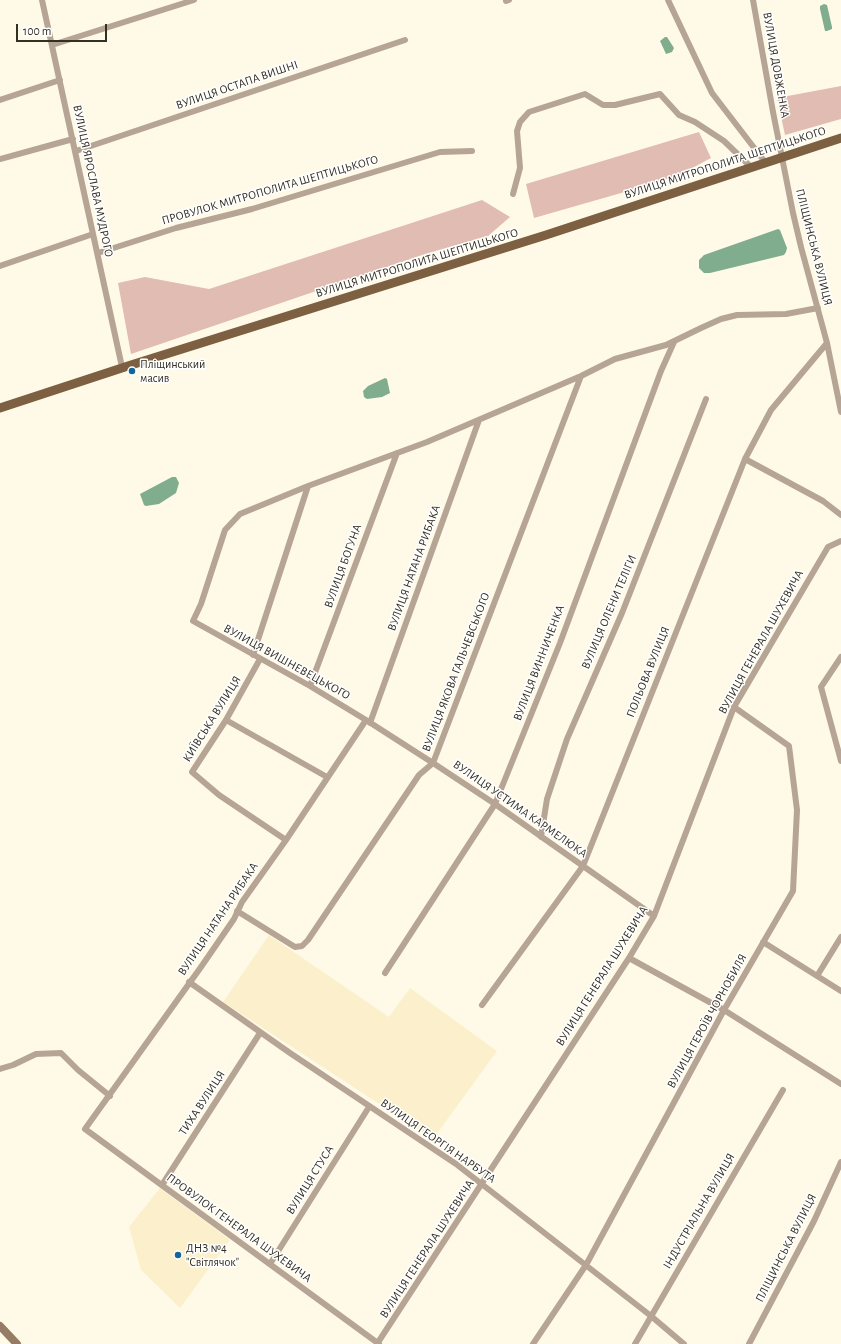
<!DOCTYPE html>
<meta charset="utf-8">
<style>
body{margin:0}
#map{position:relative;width:841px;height:1344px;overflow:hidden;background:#fffae8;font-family:"Alegreya Sans",sans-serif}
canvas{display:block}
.scale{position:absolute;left:16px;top:24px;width:91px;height:18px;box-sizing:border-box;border:2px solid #322f24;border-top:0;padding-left:5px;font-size:12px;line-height:14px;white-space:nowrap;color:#322f24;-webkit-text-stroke:3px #fff;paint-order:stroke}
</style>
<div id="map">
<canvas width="841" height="1344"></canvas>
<div class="scale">100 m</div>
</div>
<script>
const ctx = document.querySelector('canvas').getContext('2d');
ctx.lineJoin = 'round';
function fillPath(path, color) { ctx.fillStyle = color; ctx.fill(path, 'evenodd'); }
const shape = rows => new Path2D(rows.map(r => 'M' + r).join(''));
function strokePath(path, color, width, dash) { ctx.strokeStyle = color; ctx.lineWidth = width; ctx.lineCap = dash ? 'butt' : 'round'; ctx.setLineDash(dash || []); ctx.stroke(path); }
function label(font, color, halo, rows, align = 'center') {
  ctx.font = font + ' "Alegreya Sans",sans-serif'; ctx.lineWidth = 3; ctx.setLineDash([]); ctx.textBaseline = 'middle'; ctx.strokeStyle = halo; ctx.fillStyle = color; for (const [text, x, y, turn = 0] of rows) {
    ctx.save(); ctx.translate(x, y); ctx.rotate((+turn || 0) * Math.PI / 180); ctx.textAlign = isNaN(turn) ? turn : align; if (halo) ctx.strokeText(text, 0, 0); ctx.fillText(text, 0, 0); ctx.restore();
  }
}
const built = shape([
 [269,935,389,1017,410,988,497,1051,433,1139,223,1002],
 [160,1188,230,1240,180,1308,141,1270,129,1227]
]);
const green = shape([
 [841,86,841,119,785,135,777,98],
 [699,132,711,158,679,175,635,189,534,218,526,184],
 [482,200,510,217,488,236,425,254,131,354,118,283,145,277,209,289]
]);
const water = shape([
 [824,4,827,5,832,27,832,29,827,31,825,31,820,9,820,6],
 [665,37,667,37,674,48,672,52,666,54,660,41],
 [778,229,780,230,787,248,786,252,784,255,710,273,704,273,699,268,699,260,704,255],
 [385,378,387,379,390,393,382,397,367,399,364,397,363,391,368,386],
 [172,477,176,477,179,483,176,493,159,504,146,506,144,505,140,494]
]);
const minor = shape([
 [42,0,122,367],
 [668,0,712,93,765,162],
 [753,0,773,112,793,213,801,247,827,343,841,412],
 [506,1,509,0],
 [52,45,194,0],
 [0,100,60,80],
 [76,151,405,40],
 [0,159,73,139],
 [513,194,520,168,517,131,520,122,529,112,585,94,603,105,615,105,660,94,679,115,695,122,724,141,751,167],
 [98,253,176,228,252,209,440,152,472,151],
 [0,266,93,234],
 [745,459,823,501,841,515],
 [253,655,308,486],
 [841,657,821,687,841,761],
 [260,659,226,720,192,772,219,795,286,840],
 [310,686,397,453],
 [226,720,327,777],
 [366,720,286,840,242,902,234,919,201,967,85,1129,379,1344],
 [370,723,479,420],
 [541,837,547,799,567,739,622,613,706,399],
 [237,911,295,947,302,946,308,940,419,775,433,763,581,376],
 [654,916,495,804,433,763,366,720,310,686,193,621,201,604,225,530,240,514,308,486,427,442,581,376,615,359,666,345,701,328,721,319,737,315,786,314,818,308],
 [763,942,841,991],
 [629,958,724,1010,841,1084],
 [385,973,495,804,560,643,661,371,674,342],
 [817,976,841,937],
 [189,982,290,1053,456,1164,651,1316,684,1344],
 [482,1005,583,866,745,459,771,410,827,343],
 [0,1069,13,1065,36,1054,61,1053,78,1070,110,1096],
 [162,1185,260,1033],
 [270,1264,369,1107],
 [377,1344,629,958,654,916,734,707,828,547,841,541],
 [533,1344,586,1265,724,1010,793,891,797,810,789,746,734,707],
 [635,1344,783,1090],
 [749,1344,814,1221,841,1162]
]);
const secondary = shape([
 [0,1326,17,1344]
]);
const primary = shape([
 [0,408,131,365,546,235,841,138]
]);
const markers = [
 [132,371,4,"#136697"],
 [178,1255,4,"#136697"]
];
const streetNames = [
 ["ВУЛИЦЯ ДОВЖЕНКА",776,65,80],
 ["ВУЛИЦЯ ОСТАПА ВИШНІ",237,85,-19],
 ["ВУЛИЦЯ МИТРОПОЛИТА ШЕПТИЦЬКОГО",725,163,-18],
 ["ВУЛИЦЯ ЯРОСЛАВА МУДРОГО",93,181,78],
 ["ПРОВУЛОК МИТРОПОЛИТА ШЕПТИЦЬКОГО",270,190,-16],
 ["ПЛІЩИНСЬКА ВУЛИЦЯ",814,247,76],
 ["ВУЛИЦЯ МИТРОПОЛИТА ШЕПТИЦЬКОГО",417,263,-17],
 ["ВУЛИЦЯ БОГУНА",343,566,-70],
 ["ВУЛИЦЯ НАТАНА РИБАКА",414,568,-70],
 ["ВУЛИЦЯ ОЛЕНИ ТЕЛІГИ",609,612,-67],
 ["ВУЛИЦЯ ГЕНЕРАЛА ШУХЕВИЧА",761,642,-61],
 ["ВУЛИЦЯ ВИШНЕВЕЦЬКОГО",287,662,29],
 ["ВУЛИЦЯ ВИННИЧЕНКА",539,663,-69],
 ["ВУЛИЦЯ ЯКОВА ГАЛЬЧЕВСЬКОГО",456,672,-69],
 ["ПОЛЬОВА ВУЛИЦЯ",648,672,-68],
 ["КИЇВСЬКА ВУЛИЦЯ",212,719,-58],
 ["ВУЛИЦЯ УСТИМА КАРМЕЛЮКА",520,809,35],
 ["ВУЛИЦЯ НАТАНА РИБАКА",218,919,-56],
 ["ВУЛИЦЯ ГЕНЕРАЛА ШУХЕВИЧА",602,976,-58],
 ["ВУЛИЦЯ ГЕРОЇВ ЧОРНОБИЛЯ",707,1021,-61],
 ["ТИХА ВУЛИЦЯ",202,1103,-57],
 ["ВУЛИЦЯ ГЕОРГІЯ НАРБУТА",438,1141,35],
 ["ВУЛИЦЯ СТУСА",310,1180,-58],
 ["ІНДУСТРІАЛЬНА ВУЛИЦЯ",699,1211,-60],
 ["ПРОВУЛОК ГЕНЕРАЛА ШУХЕВИЧА",239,1228,36],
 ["ПЛІЩИНСЬКА ВУЛИЦЯ",786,1248,-63],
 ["ВУЛИЦЯ ГЕНЕРАЛА ШУХЕВИЧА",427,1249,-57]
];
const poiNames = [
 ["Пліщинський",140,364],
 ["масив",140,378],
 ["ДНЗ №4",186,1248],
 ["\"Світлячок\"",186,1262]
];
fillPath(built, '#fbf0cb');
fillPath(green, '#e0bcb2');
fillPath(water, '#80ad8d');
strokePath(minor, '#b6a595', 6);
strokePath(secondary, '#957c64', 8);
strokePath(primary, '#7d5f42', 9);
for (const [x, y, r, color] of markers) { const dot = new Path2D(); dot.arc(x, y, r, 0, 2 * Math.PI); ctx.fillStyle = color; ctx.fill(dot); strokePath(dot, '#fff', 1.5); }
label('12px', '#322f24', '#fff', streetNames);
label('12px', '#322f24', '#fff', poiNames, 'left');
</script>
